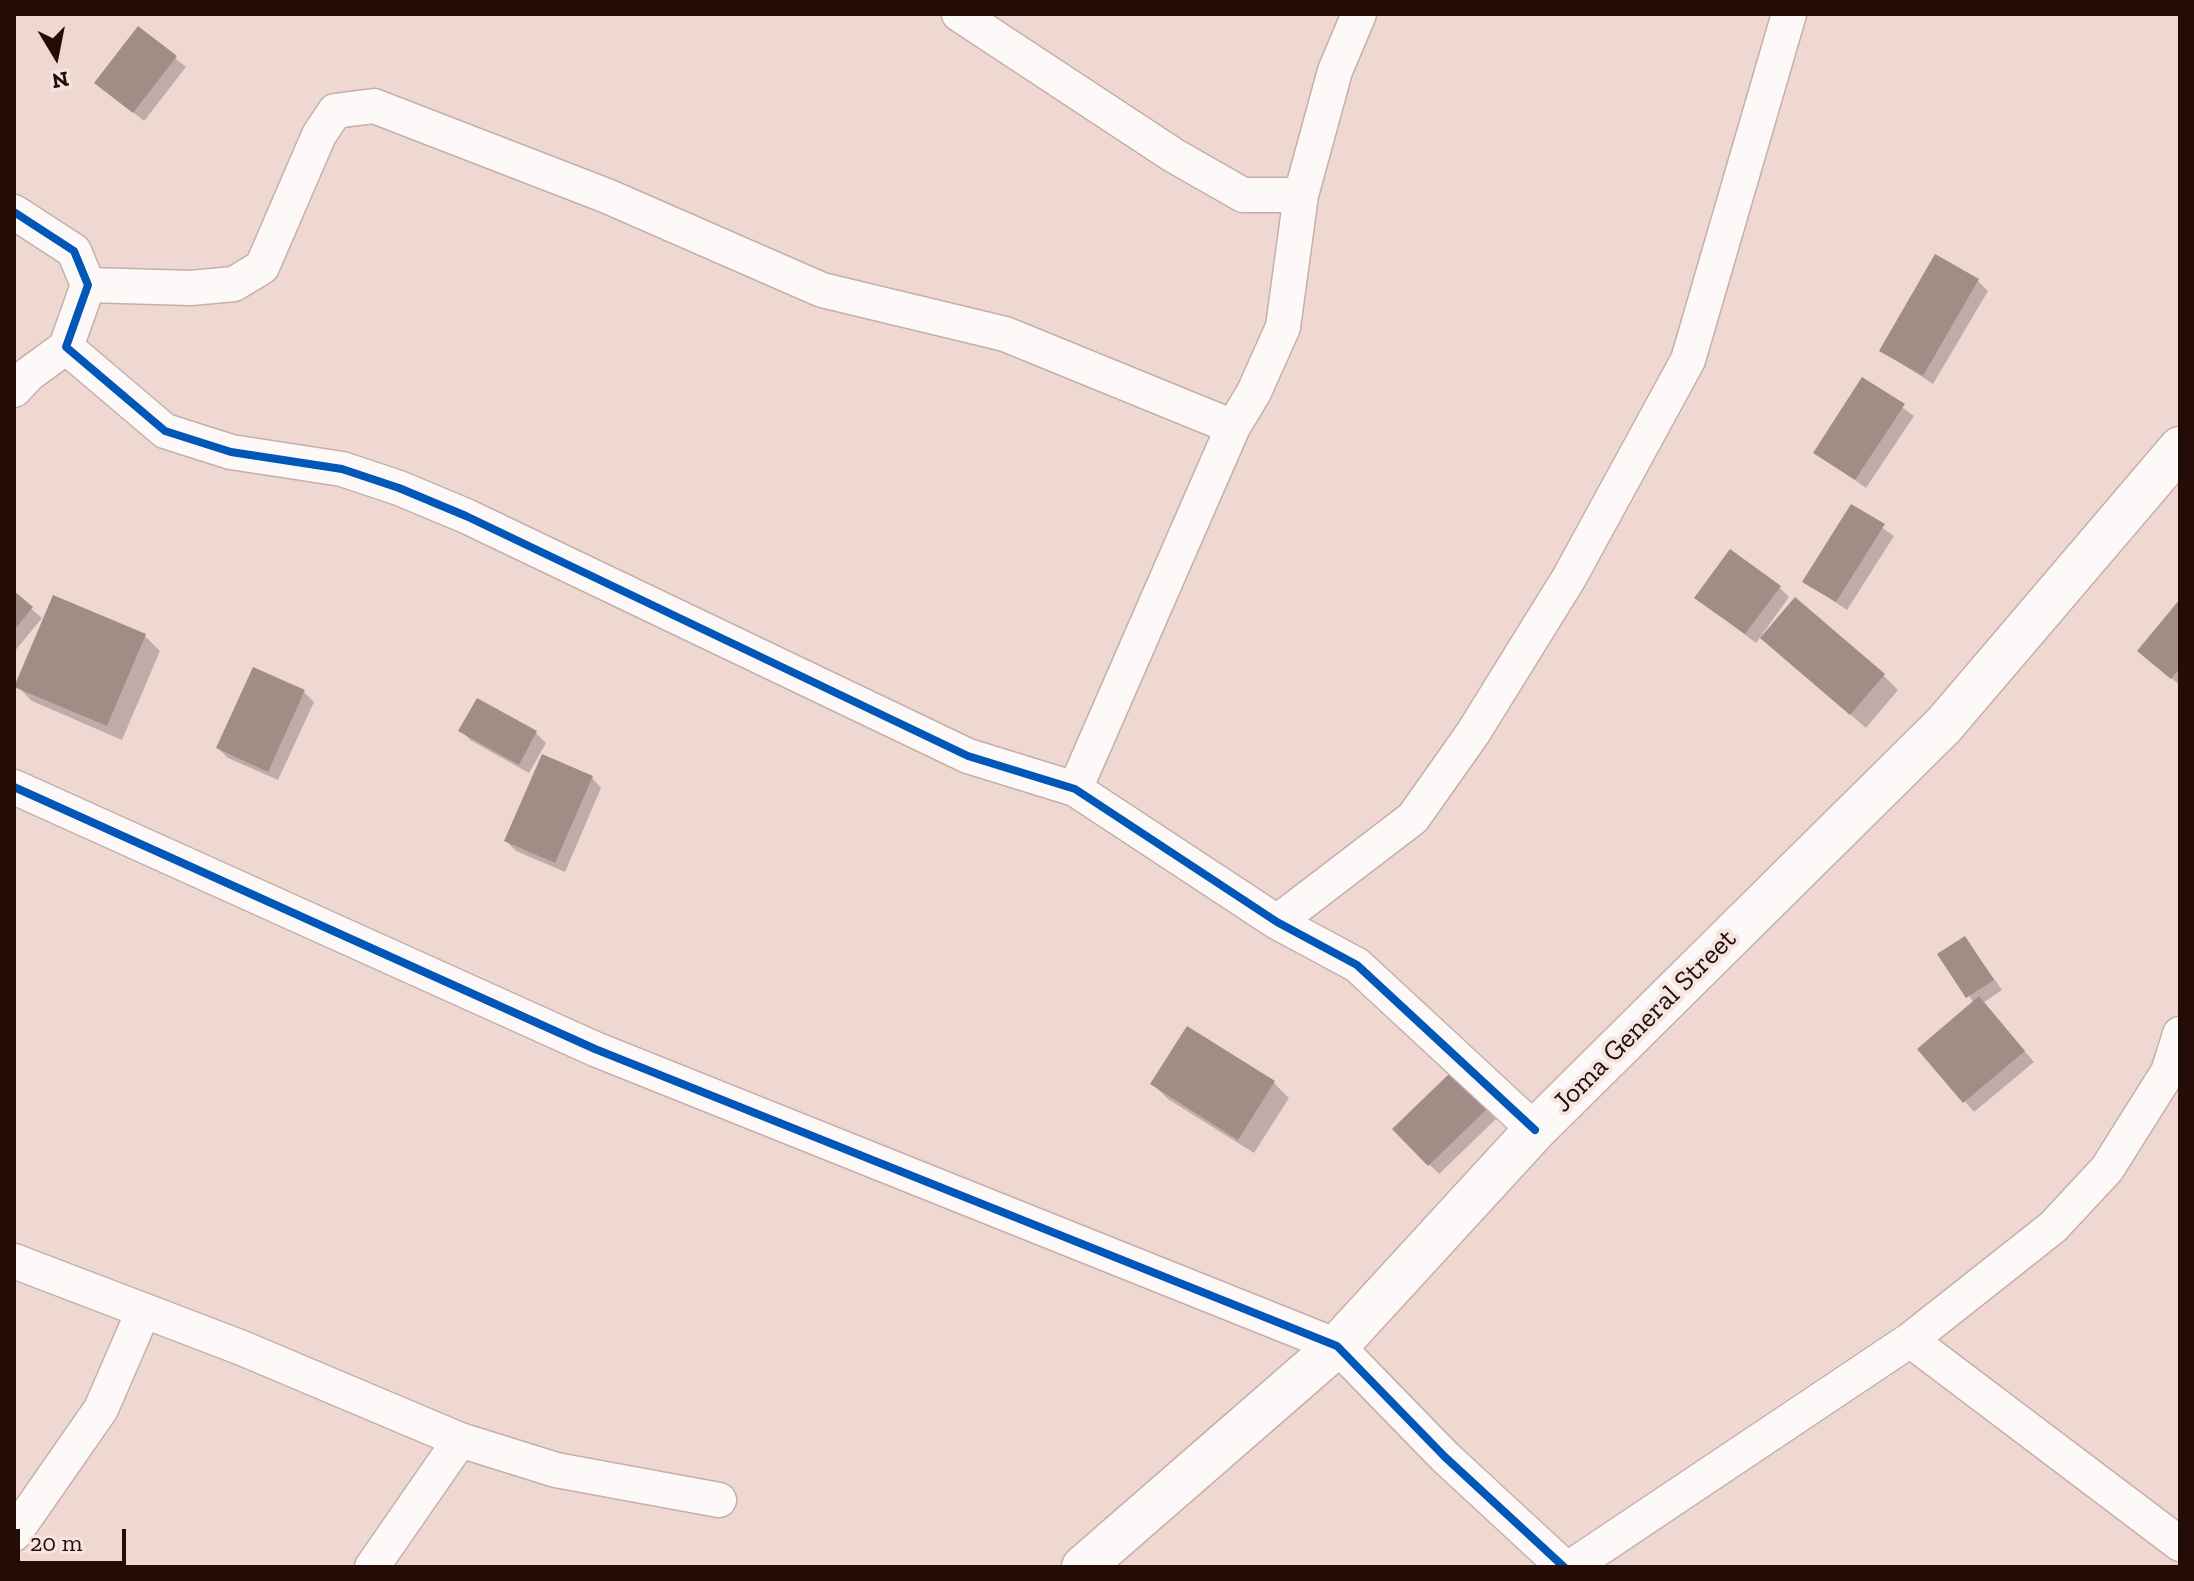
<!DOCTYPE html>
<style>
body{margin:0}
#map{position:relative;width:2194px;height:1581px;overflow:hidden;background:#efd8d2;font-family:"Zilla Slab",serif}
canvas{display:block}
.frame{position:absolute;inset:0;border:16px solid #250c07;pointer-events:none}
.north{position:absolute;left:16px;top:16px;width:80px;height:80px;-webkit-text-stroke:6px #f4e5e1;paint-order:stroke;rotate:170deg;font-size:22px;font-weight:700;line-height:32px;text-align:center;color:#250c07}
.north::after{content:'';display:block;margin:auto;width:28px;height:36px;background:#250c07;clip-path:polygon(50% 0,100% 100%,50% 72%,0 100%)}
.scale{position:absolute;left:16px;top:1529px;width:110px;height:36px;box-sizing:border-box;border:4px solid #250c07;border-top:0;padding-left:10px;font-size:24px;line-height:28px;white-space:nowrap;color:#250c07;-webkit-text-stroke:6px #f4e5e1;paint-order:stroke}
</style>
<div id="map">
<canvas width="2194" height="1581"></canvas>
<div class="frame"></div>
<div class="north">N</div>
<div class="scale">20 m</div>
</div>
<script>
const ctx = document.querySelector('canvas').getContext('2d');
ctx.lineJoin = 'round';
function fillPath(path, color) { ctx.fillStyle = color; ctx.fill(path, 'evenodd'); }
const shape = rows => new Path2D(rows.map(r => 'M' + r).join(''));
function strokePath(path, color, width, dash) { ctx.strokeStyle = color; ctx.lineWidth = width; ctx.lineCap = dash ? 'butt' : 'round'; ctx.setLineDash(dash || []); ctx.stroke(path); }
function label(font, color, halo, rows, align = 'center') {
  ctx.font = font + ' "Zilla Slab",serif'; ctx.lineWidth = 8; ctx.setLineDash([]); ctx.textBaseline = 'middle'; ctx.strokeStyle = halo; ctx.fillStyle = color; for (const [text, x, y, turn = 0] of rows) {
    ctx.save(); ctx.translate(x, y); ctx.rotate((+turn || 0) * Math.PI / 180); ctx.textAlign = isNaN(turn) ? turn : align; if (halo) ctx.strokeText(text, 0, 0); ctx.fillText(text, 0, 0); ctx.restore();
  }
}
const shadow = shape([
 [139,29,186,67,144,121,97,83],
 [1978,281,1988,291,1933,384,1881,350],
 [1863,379,1914,416,1866,488,1815,452],
 [1852,506,1894,536,1847,610,1805,582],
 [1779,587,1789,597,1756,643,1696,598],
 [14,594,42,618,14,652],
 [2180,602,2180,685,2149,661],
 [145,636,160,651,122,740,32,701,17,686],
 [1763,638,1883,675,1898,690,1866,728],
 [304,692,314,702,278,780,228,758,218,748],
 [478,701,536,733,546,743,529,773,470,740,461,730],
 [592,778,601,788,565,872,516,851,506,841],
 [1965,938,2002,990,1983,1003,2034,1062,1974,1112,1919,1049,1974,1003,1940,955],
 [1188,1028,1274,1083,1289,1098,1254,1153,1168,1099,1153,1084],
 [1452,1074,1496,1119,1439,1174,1394,1129]
]);
const building = shape([
 [138,26,177,56,133,113,94,83],
 [1935,254,1979,279,1923,376,1879,351],
 [1862,377,1905,404,1855,480,1813,453],
 [1851,504,1885,524,1836,602,1802,582],
 [1730,549,1781,586,1745,634,1694,598],
 [14,591,33,607,14,630],
 [53,595,146,634,107,726,14,687],
 [1795,597,1885,674,1850,715,1760,638],
 [2180,599,2180,668,2171,679,2137,651],
 [253,667,305,690,268,772,216,748],
 [477,698,537,731,519,765,458,731],
 [542,754,593,776,555,863,504,841],
 [1965,936,1994,980,1966,998,1937,954],
 [1979,996,2025,1051,1963,1103,1917,1049],
 [1187,1026,1275,1081,1238,1140,1150,1084],
 [1452,1071,1488,1108,1428,1166,1392,1129]
]);
const minor = shape([
 [959,14,1173,155,1243,195,1301,195],
 [14,212,74,251,88,285,66,347,165,431,231,452,342,469,399,488,466,516,968,756,1075,789,1277,922,1357,965,1535,1130],
 [88,285,191,288,234,284,262,267,319,135,335,111,374,106,607,196,822,290,1005,334,1233,427],
 [14,390,29,374,66,347],
 [14,787,595,1049,1337,1346,1445,1457,1564,1567],
 [1075,789,1233,427,1254,392,1283,327,1301,195,1335,71,1359,14],
 [1277,922,1413,818,1473,733,1569,578,1688,360,1789,14],
 [14,1261,242,1348,460,1440,556,1470,719,1500],
 [1910,1340,2180,1544],
 [14,1534,101,1409,143,1312],
 [372,1567,460,1440],
 [1571,1567,1910,1340,2053,1227,2107,1169,2168,1072,2180,1034]
]);
const tertiary = shape([
 [1083,1567,1337,1346,1535,1130,1944,725,2180,448]
]);
const cycleway = shape([
 [14,212,74,251,88,285,66,347,165,431,231,452,342,469,399,488,466,516,968,756,1075,789,1277,922,1357,965,1535,1130],
 [14,787,595,1049,1337,1346,1445,1457,1564,1567]
]);
const streetNames = [
 ["Joma General Street",1645,1021,-45]
];
fillPath(shadow, '#0003');
fillPath(building, '#a18c86');
strokePath(minor, '#c6afa9', 37);
strokePath(tertiary, '#c6afa9', 45);
strokePath(minor, '#fdf9f8', 34);
strokePath(tertiary, '#fdf9f8', 42);
strokePath(cycleway, '#0057b8', 8);
label('28px', '#250c07', '#f4e5e1', streetNames);
</script>
